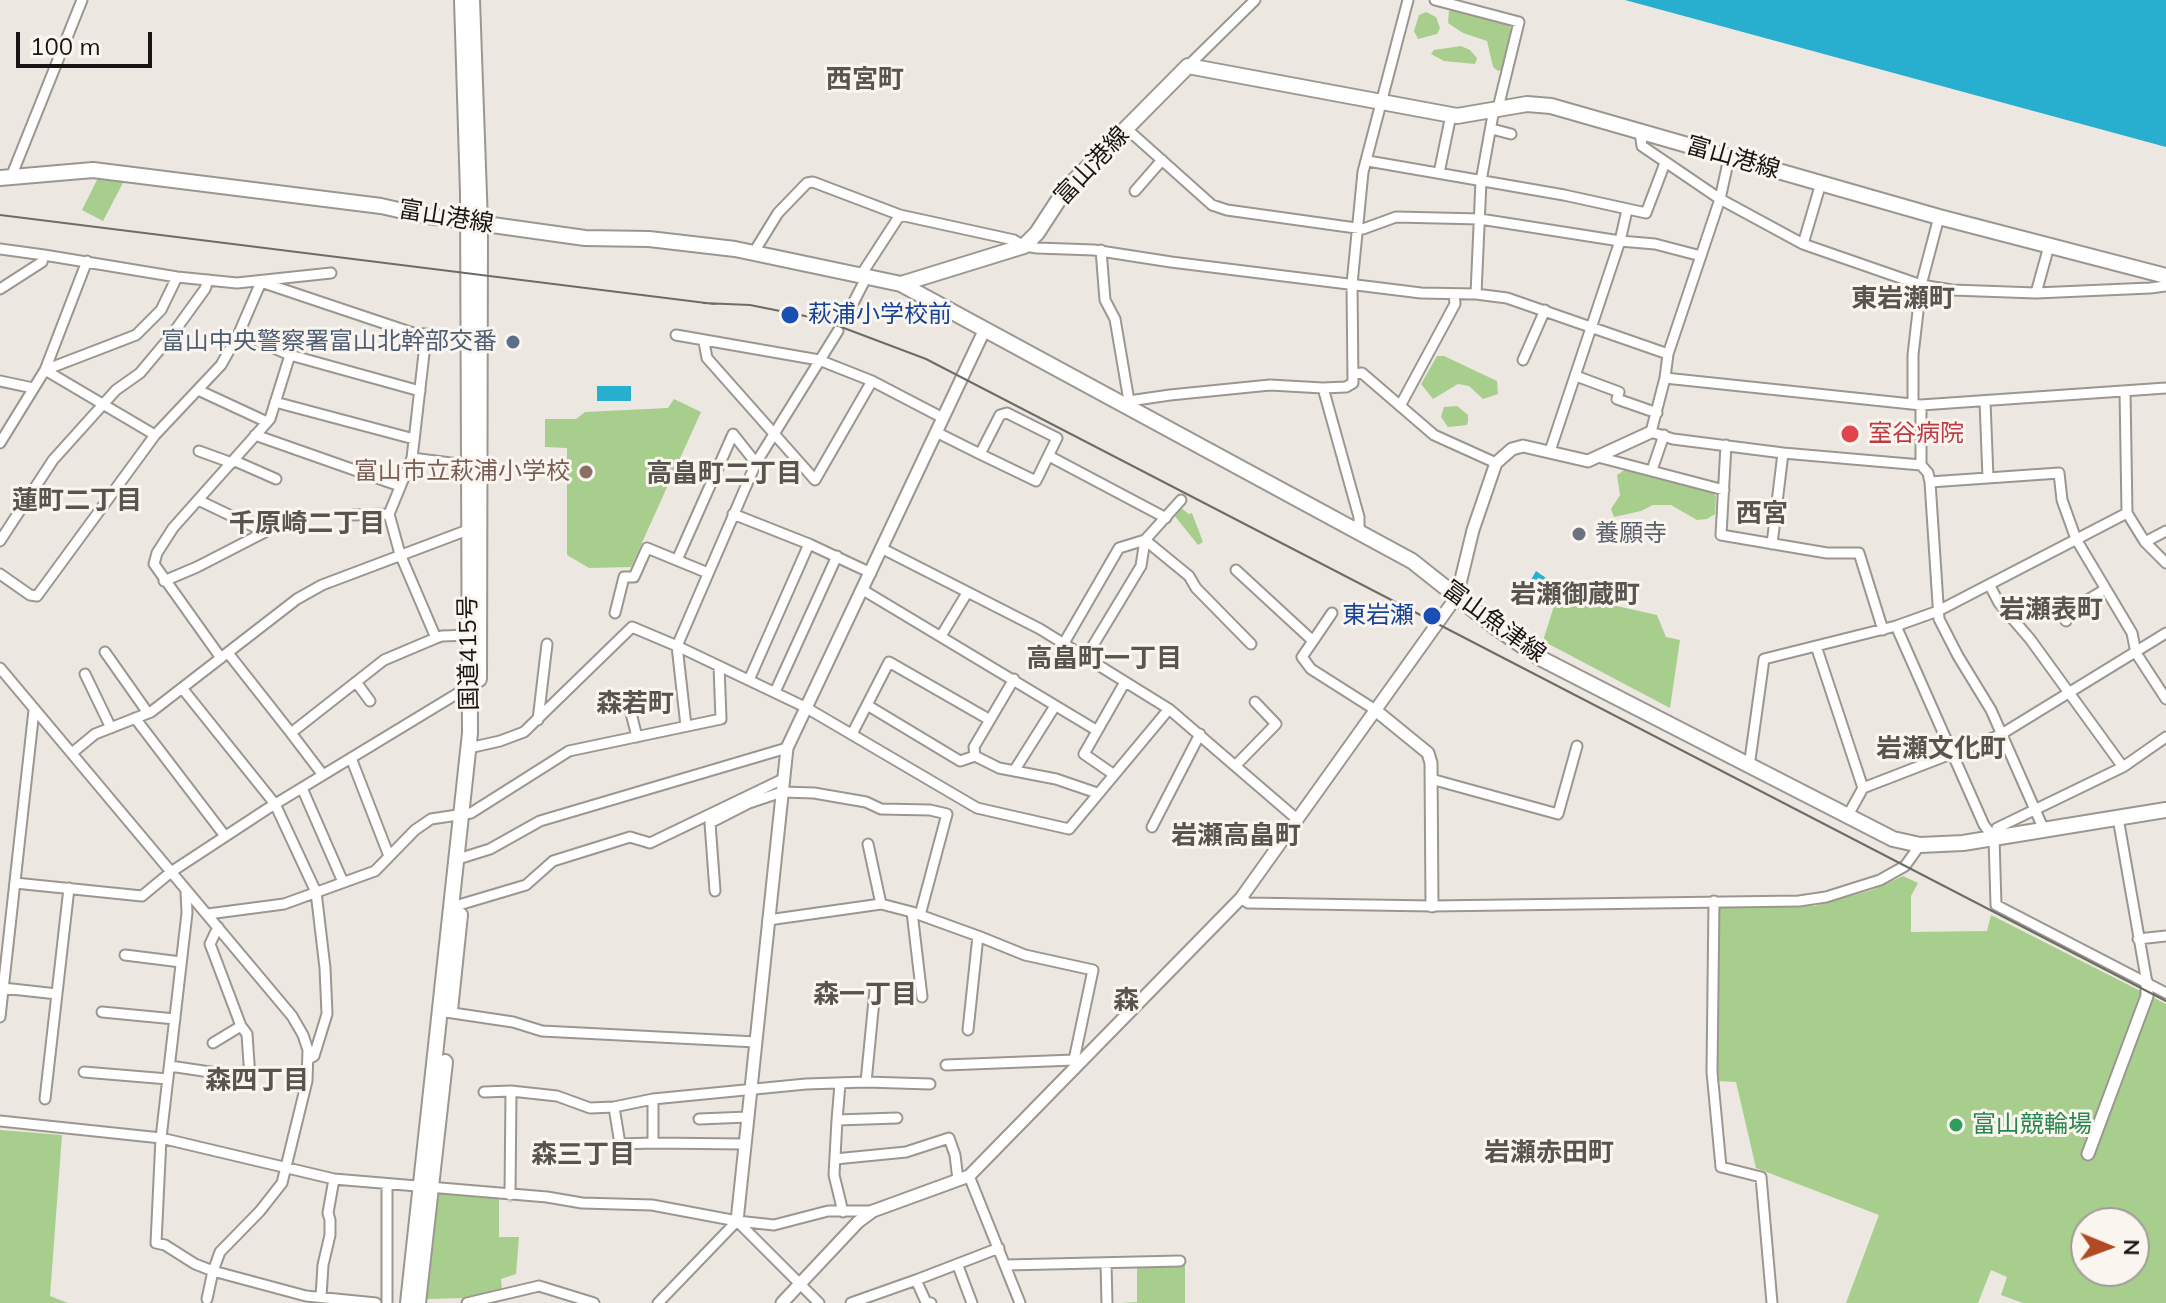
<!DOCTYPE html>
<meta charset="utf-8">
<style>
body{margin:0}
#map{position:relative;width:2166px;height:1303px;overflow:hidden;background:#ece8e1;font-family:Mulish,sans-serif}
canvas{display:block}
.north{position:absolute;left:2070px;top:1207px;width:80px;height:80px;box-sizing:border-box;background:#faf5ef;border:2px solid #a09c97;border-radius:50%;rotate:91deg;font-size:22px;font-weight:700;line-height:32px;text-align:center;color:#181614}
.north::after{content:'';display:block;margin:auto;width:28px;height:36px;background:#b14b23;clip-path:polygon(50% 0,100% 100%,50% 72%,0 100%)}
.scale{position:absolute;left:16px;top:32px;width:136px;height:36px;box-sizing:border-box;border:4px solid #181614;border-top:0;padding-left:10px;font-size:24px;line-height:28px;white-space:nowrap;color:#181614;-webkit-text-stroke:6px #faf5ef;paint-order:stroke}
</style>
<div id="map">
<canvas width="2166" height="1303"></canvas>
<div class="north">N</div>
<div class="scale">100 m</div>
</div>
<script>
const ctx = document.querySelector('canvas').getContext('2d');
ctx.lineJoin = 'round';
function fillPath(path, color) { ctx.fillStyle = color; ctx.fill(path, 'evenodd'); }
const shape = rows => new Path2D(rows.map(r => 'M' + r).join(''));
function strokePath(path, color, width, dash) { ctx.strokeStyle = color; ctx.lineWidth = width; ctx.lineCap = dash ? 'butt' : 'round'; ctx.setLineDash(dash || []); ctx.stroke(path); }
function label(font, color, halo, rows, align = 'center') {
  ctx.font = font + ' Mulish,"Noto Sans JP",sans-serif'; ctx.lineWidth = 6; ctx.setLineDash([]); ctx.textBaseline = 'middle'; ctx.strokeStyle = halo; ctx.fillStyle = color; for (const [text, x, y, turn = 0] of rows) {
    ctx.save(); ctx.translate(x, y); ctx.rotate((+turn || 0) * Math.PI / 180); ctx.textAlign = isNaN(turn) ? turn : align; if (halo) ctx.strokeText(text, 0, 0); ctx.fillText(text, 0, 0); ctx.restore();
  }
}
const green = shape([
 [1458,8,1490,16,1510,25,1511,30,1502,70,1498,71,1493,67,1487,41,1463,33,1448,23,1449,11],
 [1426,12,1436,17,1440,28,1437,34,1418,39,1414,31,1419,15],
 [1461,46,1470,50,1477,58,1475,64,1444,61,1431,54,1434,50],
 [98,178,124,181,103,221,82,210],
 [1437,356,1444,356,1497,381,1498,394,1483,399,1469,386,1458,384,1433,399,1421,384],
 [674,399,701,412,631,567,589,568,567,555,567,448,545,447,545,419,576,419,585,412,668,408],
 [1457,406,1468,415,1468,421,1467,425,1448,427,1441,417,1444,407],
 [1629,467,1708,489,1716,496,1715,514,1707,519,1697,520,1671,505,1653,505,1641,511,1614,517,1611,509,1620,495,1617,475],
 [1181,508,1189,514,1192,513,1203,542,1198,545,1174,515],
 [1558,593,1657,615,1666,637,1680,640,1670,708,1543,641],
 [1903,876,1918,883,1911,896,1911,932,1987,931,1991,915,2166,1004,2166,1303,2023,1303,2001,1295,2007,1277,1991,1270,1978,1303,1846,1303,1879,1215,1756,1168,1736,1082,1716,1081,1719,907,1815,906,1872,890],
 [2086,1223,2134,1223,2134,1271,2086,1271],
 [0,1130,62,1135,50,1296,68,1303,0,1303],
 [443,1192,499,1197,499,1237,519,1237,516,1274,501,1279,502,1290,464,1298,427,1299,439,1193],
 [1185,1264,1185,1303,1121,1303,1137,1302,1137,1265]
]);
const water = shape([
 [1625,0,2166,0,2166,147],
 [597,386,631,386,631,401,597,401],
 [1536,571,1546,578,1529,607,1519,601]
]);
const minor = shape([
 [1435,0,1519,22,1498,108],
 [1188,66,1255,0],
 [1127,129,1212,205,1227,210,1363,229,1396,217,1480,219,1620,241,1655,244,1701,256],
 [1492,129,1511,134],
 [1640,132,1642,146,1720,199,1803,244,1921,285,1952,290,2036,293,2150,288,2166,286],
 [1729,158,1720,199,1668,354,1665,378,1651,432,1673,439,1783,453,1921,465],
 [1368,161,1564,195,1646,213,1665,163],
 [1439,173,1451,115],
 [11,177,82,0],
 [1135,191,1162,160],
 [1803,244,1821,183],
 [0,249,44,255],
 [1101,250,1105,300,1115,319,1129,401],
 [754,252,778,213,807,183,813,182,900,215,1014,240,1024,246,1037,248,1094,250,1171,262,1421,293,1476,294,1507,298,1668,354],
 [861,275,900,215],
 [264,283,413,333,472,338],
 [0,289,42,262,44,255,177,277,237,283,331,273],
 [2036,293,2049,246],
 [1476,294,1481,181,1494,109],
 [845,319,867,276],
 [676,335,819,360,872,381,943,418],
 [426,336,412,458,474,466],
 [704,342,707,358,815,480,872,381],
 [290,355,420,391],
 [1523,360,1545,310],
 [45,370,136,335,161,310,177,277],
 [45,370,155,435],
 [1355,374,1362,373,1434,435,1496,463],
 [1576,376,1619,392,1617,399,1657,413],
 [1665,378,1921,405,2166,388],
 [0,381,33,388],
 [1323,388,1359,517,1359,532],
 [198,390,267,422],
 [2125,391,2127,513,2145,542,2166,563],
 [1985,401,1988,478],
 [275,402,414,439],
 [1913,404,1913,355,1921,285,1939,217],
 [1921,405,1921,465,1928,473,1930,482,1939,619,1958,656,1991,710,2044,830],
 [1123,406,1129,401,1170,395,1270,385,1323,388,1346,387,1353,383,1352,284,1363,172,1408,0],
 [1400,406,1455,304,1454,294],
 [936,432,980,454,1036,481,1057,438,1007,413,1000,415,980,454],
 [255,435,400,486],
 [0,443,45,370,87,261],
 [1726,445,1721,535,1827,553,1859,553,1883,630],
 [199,451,232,463],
 [1550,451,1620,241,1627,210],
 [1049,456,1166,518],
 [1598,457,1724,490],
 [235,461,276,479],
 [1652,470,1664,435],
 [1930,482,2059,473,2062,500,2076,539,2132,633,2136,653,2166,699],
 [389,514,412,458],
 [733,514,809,544,871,573],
 [353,515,389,514,400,554,436,638,384,660,356,682],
 [0,541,53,460,116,390,140,373,171,336,205,289,208,280],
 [2145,542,2166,531],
 [1772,544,1783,453],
 [883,549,1040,629,1169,709,1298,820],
 [677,560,733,434,756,463],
 [1236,570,1313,641,1302,657,1311,669,1374,709],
 [0,574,30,595,37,596,155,435,221,365,239,333],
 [164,581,197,567,265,532,198,500],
 [1990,586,1999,603,2030,639,2123,767],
 [863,590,1096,730],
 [615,613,624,577,634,577,647,548,708,573],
 [2066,621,2062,615,2104,590],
 [1896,626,1984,825,1994,838],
 [941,636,967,593],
 [436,638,442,636,472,635],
 [1313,641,1332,613],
 [1064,643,1119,548,1145,540,1189,576,1196,588,1251,644],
 [1816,646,1863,788],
 [105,652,148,713],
 [228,653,291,733,356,682,370,701],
 [1086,657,1141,566,1145,540,1181,500],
 [221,658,154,564,157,553,173,528,270,419,290,355,239,333,261,282],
 [0,668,292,1016,303,1035,308,1050,307,1081,282,1183,260,1211,220,1252,213,1271,306,1296,376,1303],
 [85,674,111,728],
 [1014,679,974,747,975,756,999,768,1056,779,1097,793],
 [749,680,809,544],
 [182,688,275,804,316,892,325,968,327,1014,314,1056,309,1059],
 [775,692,837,556],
 [628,701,637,737],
 [867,705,960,761,975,756],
 [135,718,225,836],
 [538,720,547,644],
 [686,726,677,646,756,463,838,331],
 [291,733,323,775],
 [852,734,889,662,990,720],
 [2166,737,2123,767,1997,828,1994,838,1996,905,2166,993],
 [469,748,500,741,524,732,632,627,677,646,805,707,977,808,1069,829,1169,709],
 [72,753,95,734,151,712,297,599,322,585,473,528],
 [351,758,389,856],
 [1236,765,1276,724,1255,702],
 [1749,767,1764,659,1896,626,1938,611,2127,513],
 [1014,771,1055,706],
 [1113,774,1084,754,1125,682],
 [1431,779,1558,814,1577,746],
 [302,788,343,882],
 [1847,817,1863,788,2000,735,2166,633],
 [2118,818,2147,983],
 [1152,827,1200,734],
 [458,859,490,849,540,821,787,748],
 [15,883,142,896,171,872,267,809,473,684],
 [715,891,710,823,749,803,782,792,814,793,866,802,881,809,930,810,947,814,920,915,912,912],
 [186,892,187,913,161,1138,156,1243,165,1245,195,1264,213,1271,207,1299],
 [1241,898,1248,903,1432,906,1799,901,1826,897,1880,880,1905,866,1920,845],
 [1714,901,1712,1072,1721,1167,1761,1177,1772,1303],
 [881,904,912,912,922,997],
 [452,907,526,885,553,861,630,837,650,843,783,779],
 [208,914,284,904,375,871,415,830,431,819,471,813,569,751,721,719,719,666],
 [920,915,978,936,968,1030],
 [768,920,881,904,868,844],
 [218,927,210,944,241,1026],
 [978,936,1025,955,1093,970,1074,1060,1078,1064],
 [2138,939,2166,936],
 [125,955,181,962],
 [3,988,57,994],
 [875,990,866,1082,930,1084],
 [102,1012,175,1019],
 [446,1012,513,1022,542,1031,756,1042],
 [0,1017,34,710],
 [946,1065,1074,1060],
 [170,1066,250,1078,247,1034,241,1026,213,1043],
 [84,1072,168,1079],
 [484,1092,511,1091,557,1096,590,1108,614,1107],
 [45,1099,69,888],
 [653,1099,614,1107,620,1144,653,1143],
 [699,1119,748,1117],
 [837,1120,840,1084],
 [0,1121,161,1138,334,1179,547,1197,582,1203,652,1205,737,1221,774,1225,828,1211,873,1211],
 [745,1144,653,1143,653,1099,806,1084,866,1082],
 [835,1159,906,1152,949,1138,955,1155,958,1180],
 [969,1176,1020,1303],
 [510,1195,511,1091],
 [843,1212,834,1175,837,1120,897,1118],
 [737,1221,819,1303],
 [1106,1263,1107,1303],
 [1006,1265,1180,1261],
 [958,1266,972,1303],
 [321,1297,323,1265,330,1235,330,1220,328,1213,334,1179],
 [387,1303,387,1185],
 [467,1303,539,1286,594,1303],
 [658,1303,737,1221],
 [851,1303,916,1280],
 [931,1303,926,1302,916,1280,999,1248]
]);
const tertiary = shape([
 [1374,709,1428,753,1431,763,1432,906],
 [2088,1154,2147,996,2147,983],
 [737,1221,787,748,984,331],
 [782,1303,858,1222,873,1211,969,1176,1241,898,1457,596,1473,530,1496,463,1512,449,1523,446,1588,461,1651,432]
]);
const primary = shape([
 [0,178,93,170,381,206,421,215,585,238,649,239,735,249,901,284,1024,246,1037,233,1065,190,1188,66,1457,116,1527,104,1551,106,1939,217,2166,276],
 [901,284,1412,561,1494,626,1540,658,1893,839,1920,845,1963,843,2166,810]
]);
const trunk = shape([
 [472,0,480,223,479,679],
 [450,1010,460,915],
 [408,1303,470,733,468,193,462,0],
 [418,1303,445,1062]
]);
const tram = shape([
 [0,215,714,304],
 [703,303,750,305,820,319,926,359,2166,1001]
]);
const markers = [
 [790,315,10,"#1a4fb4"],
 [513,342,8,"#5c6f8a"],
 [1850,434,10,"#e0444e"],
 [586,472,8,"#8d6e63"],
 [1579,534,8,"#6b7280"],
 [1432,616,10,"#1a4fb4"],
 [1956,1125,8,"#2e9e5b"]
];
const streetNames = [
 ["富山港線",1733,158,16],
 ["富山港線",1092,166,-47],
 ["富山港線",446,217,9],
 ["富山魚津線",1494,622,36],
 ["国道415号",469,653,-91]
];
const transitNames = [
 ["萩浦小学校前",808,315],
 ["東岩瀬",1414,616,"right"]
];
const serviceNames = [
 ["富山中央警察署富山北幹部交番",497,342]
];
const healthNames = [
 ["室谷病院",1868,434]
];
const educationNames = [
 ["富山市立萩浦小学校",570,472]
];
const worshipNames = [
 ["養願寺",1595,534]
];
const leisureNames = [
 ["富山競輪場",1972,1125]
];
const neighbourhoodNames = [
 ["西宮町",865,80],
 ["東岩瀬町",1903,299],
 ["高畠町二丁目",724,474],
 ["蓮町二丁目",77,501],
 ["西宮",1762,514],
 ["千原崎二丁目",307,524],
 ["岩瀬御蔵町",1575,595],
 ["岩瀬表町",2051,610],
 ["高畠町一丁目",1104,659],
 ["森若町",635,704],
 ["岩瀬文化町",1941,749],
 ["岩瀬高畠町",1236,836],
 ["森一丁目",865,995],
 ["森",1126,1001],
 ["森四丁目",257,1081],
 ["岩瀬赤田町",1549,1153],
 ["森三丁目",583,1155]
];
fillPath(green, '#a7ce8c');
fillPath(water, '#28afcf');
strokePath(minor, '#9b9790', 13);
strokePath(tertiary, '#9b9790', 15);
strokePath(primary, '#9b9790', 18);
strokePath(trunk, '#9b9790', 18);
strokePath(minor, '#fff', 9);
strokePath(tertiary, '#fff', 11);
strokePath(primary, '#fff', 14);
strokePath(trunk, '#fff', 14);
strokePath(tram, '#6e6b67', 2);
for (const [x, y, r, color] of markers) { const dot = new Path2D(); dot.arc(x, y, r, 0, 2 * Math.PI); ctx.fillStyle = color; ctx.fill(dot); strokePath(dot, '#faf5ef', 3); }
label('24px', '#181614', '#faf5ef', streetNames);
label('24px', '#164399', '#faf5ef', transitNames, 'left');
label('24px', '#4e5e75', '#faf5ef', serviceNames, 'right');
label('24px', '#be3a42', '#faf5ef', healthNames, 'left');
label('24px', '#785e54', '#faf5ef', educationNames, 'right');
label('24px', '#5b616d', '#faf5ef', worshipNames, 'left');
label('24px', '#27864d', '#faf5ef', leisureNames, 'left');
label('bold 26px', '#58544e', '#faf5ef', neighbourhoodNames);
</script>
